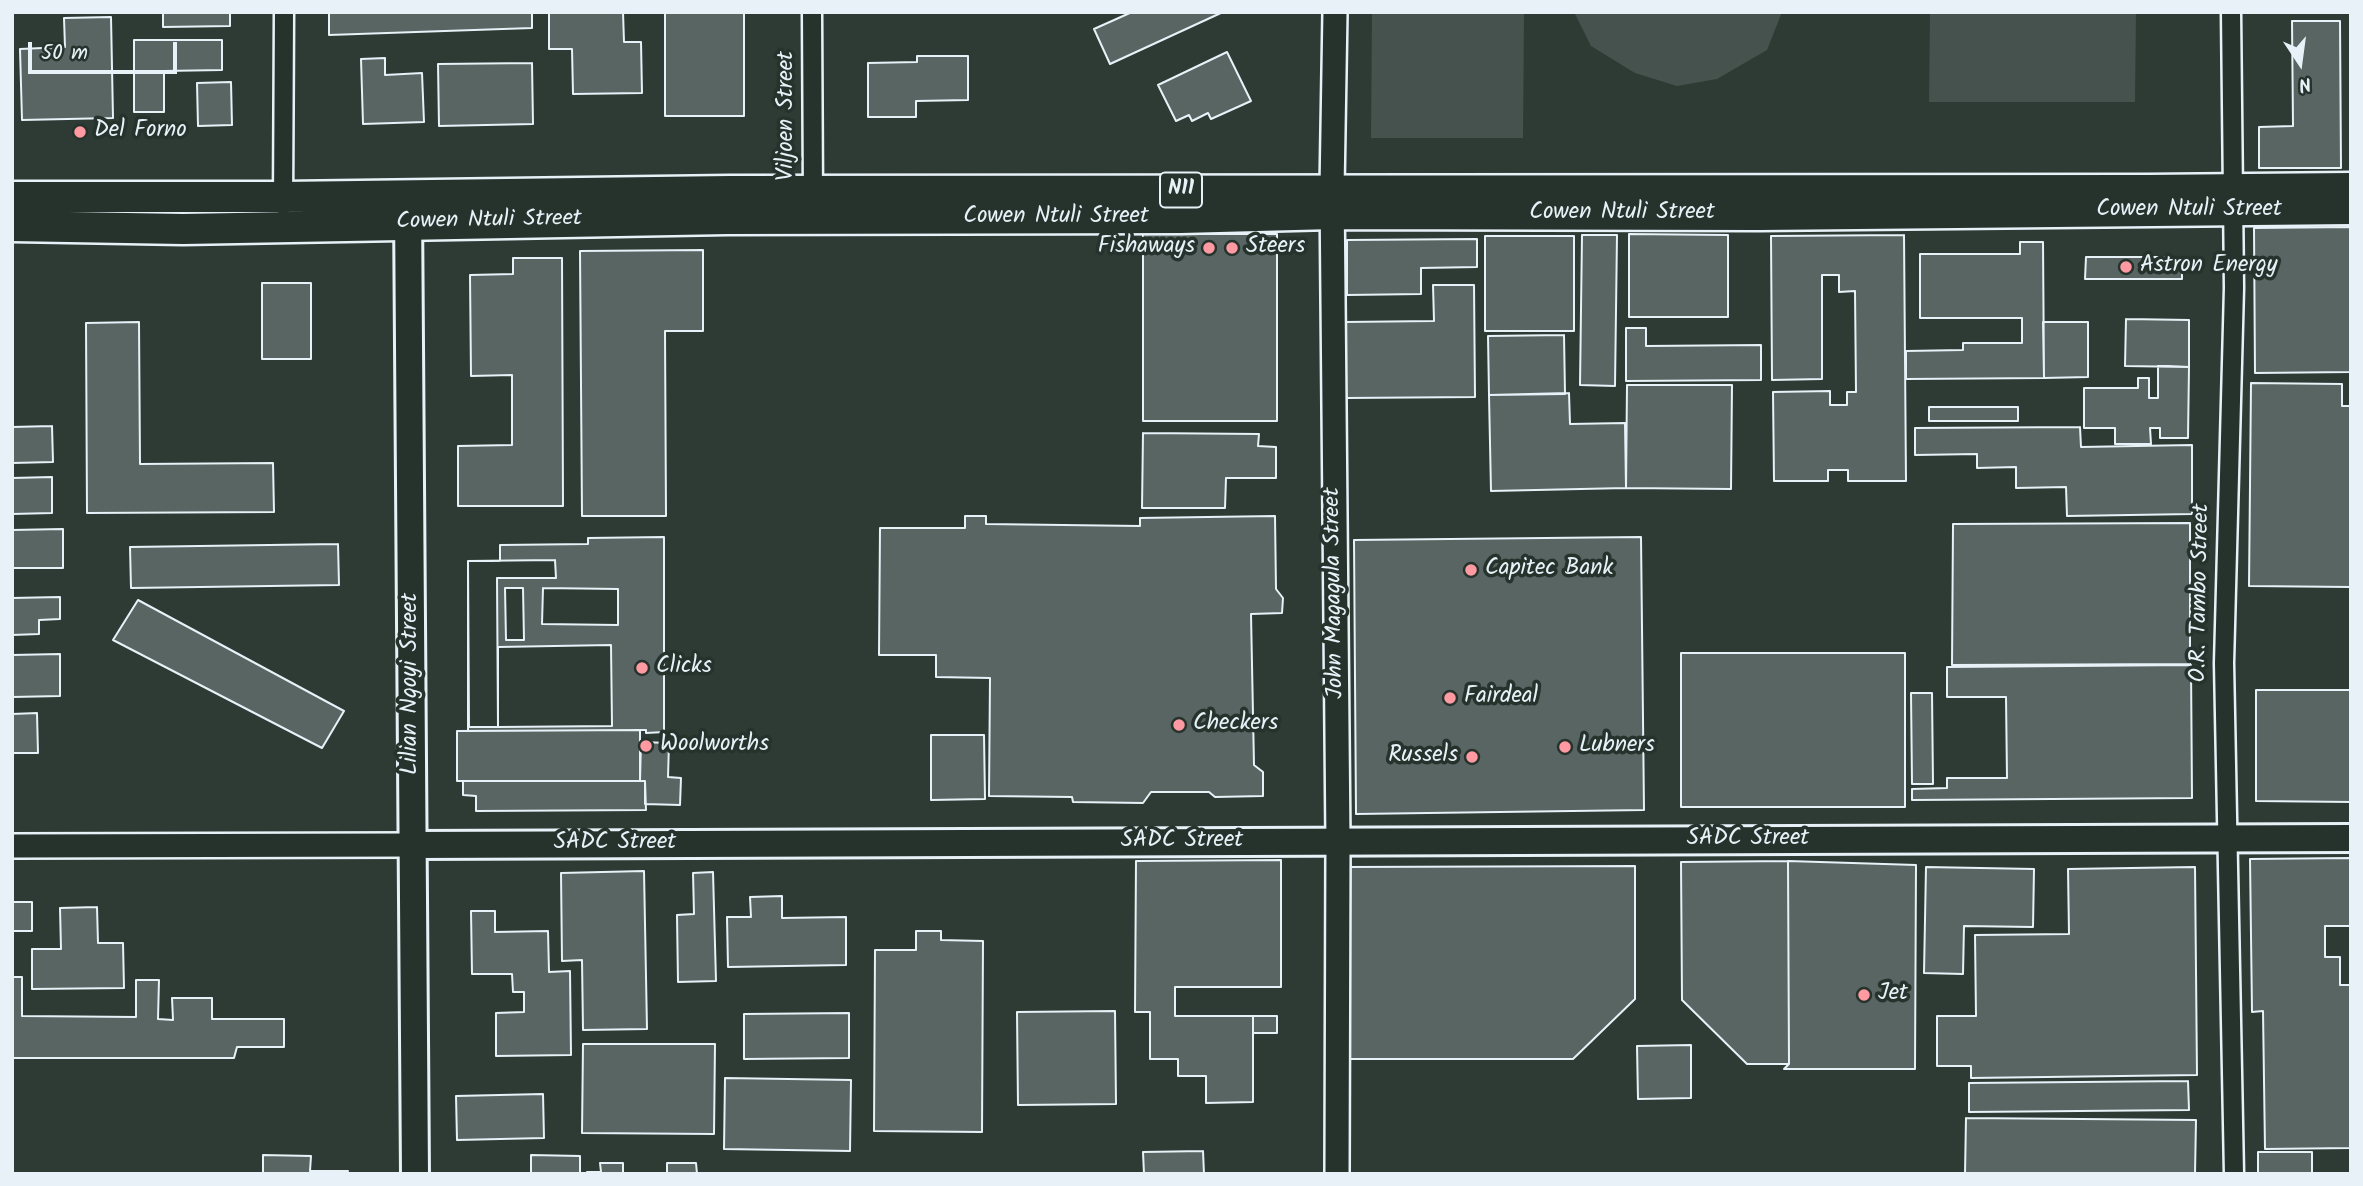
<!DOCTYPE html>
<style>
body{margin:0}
#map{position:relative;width:2363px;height:1186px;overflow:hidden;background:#2e3b35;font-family:Kalam,sans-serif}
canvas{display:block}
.frame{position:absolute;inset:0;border:14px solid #e8f1f8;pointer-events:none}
.north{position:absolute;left:2265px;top:28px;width:70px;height:70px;-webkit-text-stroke:5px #26332d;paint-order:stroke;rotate:167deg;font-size:19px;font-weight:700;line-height:28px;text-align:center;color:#e8f1f8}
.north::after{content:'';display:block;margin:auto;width:24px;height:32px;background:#e8f1f8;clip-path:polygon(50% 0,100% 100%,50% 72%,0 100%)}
.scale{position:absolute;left:28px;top:42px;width:149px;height:32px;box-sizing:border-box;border:4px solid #e8f1f8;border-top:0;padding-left:9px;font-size:21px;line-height:24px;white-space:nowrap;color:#e8f1f8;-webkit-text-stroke:5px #26332d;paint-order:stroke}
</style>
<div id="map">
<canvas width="2363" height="1186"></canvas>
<div class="frame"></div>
<div class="north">N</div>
<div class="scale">50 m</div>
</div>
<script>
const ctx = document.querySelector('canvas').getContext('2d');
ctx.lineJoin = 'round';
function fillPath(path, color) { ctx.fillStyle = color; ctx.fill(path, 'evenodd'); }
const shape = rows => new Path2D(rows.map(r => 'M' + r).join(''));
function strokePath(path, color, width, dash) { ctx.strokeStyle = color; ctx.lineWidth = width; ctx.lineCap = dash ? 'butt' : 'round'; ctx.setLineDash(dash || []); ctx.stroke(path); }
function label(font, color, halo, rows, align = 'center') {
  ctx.font = font + ' Kalam,sans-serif'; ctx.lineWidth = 7; ctx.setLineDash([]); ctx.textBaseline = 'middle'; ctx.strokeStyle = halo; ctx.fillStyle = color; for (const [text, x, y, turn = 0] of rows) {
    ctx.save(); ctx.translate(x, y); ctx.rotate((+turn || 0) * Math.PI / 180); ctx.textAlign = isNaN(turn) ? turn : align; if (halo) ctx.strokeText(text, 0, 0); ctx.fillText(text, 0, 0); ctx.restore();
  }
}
const green = shape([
 [1372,12,1524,12,1523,138,1371,138],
 [1574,12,1782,12,1767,50,1717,79,1677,86,1635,73,1591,46],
 [1930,12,2136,12,2135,102,1929,102]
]);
const building = shape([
 [163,12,230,12,230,26,163,27,163,12],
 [329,12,532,12,532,28,329,35,329,12],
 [549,12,623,12,624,42,641,42,642,93,573,94,572,49,549,49,549,12],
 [665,12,744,12,744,116,665,116,665,12],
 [1132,12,1223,12,1110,64,1094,29,1132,12],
 [111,17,113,118,22,120,20,49,65,47,64,18,111,17],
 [2292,21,2340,21,2341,168,2259,168,2259,127,2293,126,2292,21],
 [134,40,222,40,222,70,164,71,164,112,134,112,134,40],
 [1227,52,1251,101,1211,119,1208,113,1192,121,1189,115,1176,121,1158,85,1227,52],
 [917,56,968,56,968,100,916,101,916,117,868,117,868,63,917,62,917,56],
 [385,58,385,75,422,73,424,122,363,124,361,59,385,58],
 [532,63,533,124,439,126,438,64,532,63],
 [231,82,232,125,198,126,197,83,231,82],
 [2351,227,2351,372,2255,373,2254,228,2351,227],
 [1143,234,1277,234,1277,421,1143,421,1143,234],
 [1629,234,1728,235,1728,317,1629,317,1629,234],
 [1582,235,1617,235,1615,386,1580,385,1582,235],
 [1904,235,1906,481,1848,481,1848,470,1828,470,1828,481,1774,481,1773,392,1830,391,1830,405,1847,405,1847,392,1856,392,1855,291,1839,292,1839,275,1822,275,1822,379,1772,380,1771,236,1904,235],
 [1485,236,1574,236,1574,331,1485,331,1485,236],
 [1477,239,1477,267,1421,268,1421,294,1347,295,1347,240,1477,239],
 [2020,242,2043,242,2044,378,1906,379,1906,351,1963,350,1963,343,2022,343,2022,318,1920,318,1920,254,2020,254,2020,242],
 [703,250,703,331,665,331,666,516,582,516,580,251,703,250],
 [2086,257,2182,257,2182,279,2085,279,2086,257],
 [513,258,562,258,563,506,458,506,458,446,512,445,512,375,471,376,470,275,513,274,513,258],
 [262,283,311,283,311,359,262,359,262,283],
 [1433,285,1474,285,1475,397,1346,398,1345,322,1434,321,1433,285],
 [2126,319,2189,320,2189,367,2125,366,2126,319],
 [139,322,140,464,273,463,274,512,87,513,86,323,139,322],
 [2043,322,2088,322,2088,377,2044,378,2043,322],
 [1626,328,1646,328,1646,346,1761,345,1761,380,1626,381,1626,328],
 [1564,335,1565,394,1489,395,1488,336,1564,335],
 [2158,366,2189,367,2188,438,2160,438,2160,428,2150,428,2151,444,2115,444,2115,428,2084,428,2084,388,2138,388,2138,378,2149,378,2149,398,2158,398,2158,366],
 [2251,383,2342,384,2342,406,2351,406,2351,587,2249,586,2251,383],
 [1627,385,1732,385,1731,489,1626,488,1627,385],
 [1569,393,1570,424,1625,423,1626,488,1491,491,1489,395,1569,393],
 [1929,407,2018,407,2018,421,1929,421,1929,407],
 [52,426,53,462,12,463,12,427,52,426],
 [2080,427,2081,447,2192,445,2192,514,2067,516,2066,487,2016,488,2016,467,1977,468,1977,454,1915,455,1915,428,2080,427],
 [1143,433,1259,434,1258,446,1276,447,1276,478,1226,478,1225,508,1142,508,1143,433],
 [52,477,52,513,12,514,12,478,52,477],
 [965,516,986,516,986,524,1140,526,1140,518,1275,516,1276,589,1283,598,1282,613,1251,614,1254,765,1263,772,1263,796,1215,797,1209,792,1151,792,1143,803,1073,802,1072,797,989,796,990,678,936,677,936,655,879,655,880,528,965,528,965,516],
 [2190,523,2190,664,1952,665,1953,524,2190,523],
 [63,529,63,568,12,568,12,530,63,529],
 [664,537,664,732,646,733,646,730,640,730,468,731,468,561,500,561,500,545,588,544,588,538,664,537],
 [1641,537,1644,810,1356,814,1354,540,1641,537],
 [338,544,339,585,131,588,130,547,338,544],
 [555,560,556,578,497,578,498,727,469,727,468,561,555,560],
 [505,588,523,588,524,640,506,640,505,588],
 [543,588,618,589,618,625,542,624,543,588],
 [60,597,60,619,39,620,39,634,12,635,12,598,60,597],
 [138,600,344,711,322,748,113,640,138,600],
 [611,645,612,726,498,727,498,647,611,645],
 [1681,653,1905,653,1905,807,1681,807,1681,653],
 [60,654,60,696,12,697,12,655,60,654],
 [2191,665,2192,798,1912,800,1912,789,1947,788,1947,778,2007,778,2006,697,1947,697,1947,667,2191,665],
 [2256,690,2351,690,2351,802,2256,801,2256,690],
 [1911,693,1932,693,1933,784,1912,784,1911,693],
 [37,713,38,753,12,753,12,714,37,713],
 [640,730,640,781,457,781,457,731,640,730],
 [931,735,984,735,985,799,931,800,931,735],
 [641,742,669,743,668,777,681,778,680,805,645,804,645,781,640,781,641,742],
 [463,781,645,781,646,810,476,811,476,796,463,795,463,781],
 [2351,858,2351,926,2325,926,2325,957,2340,957,2340,985,2351,985,2351,1148,2265,1149,2263,1011,2252,1012,2250,859,2351,858],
 [1281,860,1281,987,1175,987,1175,1016,1253,1016,1253,1102,1206,1103,1206,1076,1178,1076,1178,1059,1150,1059,1150,1012,1135,1012,1136,861,1281,860],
 [1788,861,1916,865,1915,1069,1784,1069,1789,1064,1788,861],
 [1788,861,1789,1064,1747,1064,1682,1000,1681,862,1788,861],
 [1635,866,1635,999,1573,1059,1346,1059,1346,867,1635,866],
 [1926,867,2034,869,2033,927,1964,926,1963,974,1924,973,1926,867],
 [2195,867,2197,1075,1971,1078,1971,1066,1937,1066,1937,1016,1976,1016,1975,935,2069,934,2068,869,2195,867],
 [644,871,647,1029,583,1030,582,960,562,961,561,873,644,871],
 [713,872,716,981,678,982,677,915,694,914,693,873,713,872],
 [782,896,782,918,846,917,846,965,728,967,727,917,751,917,750,897,782,896],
 [12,902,32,902,32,931,12,931,12,902],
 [97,907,98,943,123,943,124,988,32,989,32,949,61,949,60,908,97,907],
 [471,911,495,911,495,932,548,931,549,972,570,971,571,1055,496,1056,496,1013,524,1012,524,992,513,992,512,974,472,974,471,911],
 [916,931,941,931,941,940,983,941,982,1132,874,1131,875,950,916,950,916,931],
 [12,977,22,977,22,1016,136,1017,136,980,159,980,158,1019,173,1020,172,998,212,998,212,1019,284,1019,284,1047,237,1047,234,1058,12,1058,12,977],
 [1115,1011,1116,1104,1018,1105,1017,1012,1115,1011],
 [849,1013,849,1058,744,1059,744,1014,849,1013],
 [1253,1016,1277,1016,1277,1033,1253,1033,1253,1016],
 [583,1044,715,1044,714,1134,582,1133,583,1044],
 [1691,1045,1691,1098,1638,1099,1637,1046,1691,1045],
 [725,1078,851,1080,850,1151,724,1149,725,1078],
 [2188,1081,2189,1110,1969,1112,1969,1083,2188,1081],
 [543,1094,544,1138,457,1140,456,1096,543,1094],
 [1966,1118,2196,1120,2195,1174,1965,1174,1966,1118],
 [1203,1151,1204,1174,1144,1174,1143,1152,1203,1151],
 [2258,1152,2312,1152,2312,1174,2258,1174,2258,1152],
 [263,1155,311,1156,310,1171,348,1171,347,1174,263,1174,263,1155],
 [531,1155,580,1156,580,1174,531,1174,531,1155],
 [600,1163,623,1163,623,1174,587,1174,587,1172,601,1172,600,1163],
 [667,1163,696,1163,697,1174,667,1174,667,1163]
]);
const minor = shape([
 [812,12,813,198],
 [2231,12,2234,288,2224,663,2234,1174],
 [283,205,284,12]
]);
const tertiary = shape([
 [1335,12,1332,189,1338,842,1337,1174],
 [12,846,413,845]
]);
const secondary = shape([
 [408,206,415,1174],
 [413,845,2351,838]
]);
const trunk = shape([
 [12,197,283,197,730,191,2149,190,2351,188],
 [12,226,183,229,727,219,1181,218,1332,214,1759,215,2351,209]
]);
const markers = [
 [80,132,7,"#ff9aa2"],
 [1209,248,7,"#ff9aa2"],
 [1232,248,7,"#ff9aa2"],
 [2126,267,7,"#ff9aa2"],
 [1471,570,7,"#ff9aa2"],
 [642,668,7,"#ff9aa2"],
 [1450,698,7,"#ff9aa2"],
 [1179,725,7,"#ff9aa2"],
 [646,746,7,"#ff9aa2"],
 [1565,747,7,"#ff9aa2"],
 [1472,757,7,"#ff9aa2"],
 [1864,995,7,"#ff9aa2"]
];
const shields = [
 [1181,190,42]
];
const shieldNames = [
 ["N11",1181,190]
];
const streetNames = [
 ["Viljoen Street",788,116,-90],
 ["Cowen Ntuli Street",2189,211],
 ["Cowen Ntuli Street",1622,214],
 ["Cowen Ntuli Street",1056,218],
 ["Cowen Ntuli Street",489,222,-1],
 ["John Magagula Street",1336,593,-91],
 ["O.R. Tambo Street",2202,593,-89],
 ["Lilian Ngoyi Street",412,684,-90],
 ["SADC Street",1748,840],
 ["SADC Street",1182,842],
 ["SADC Street",615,844]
];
const poiNames = [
 ["Del Forno",94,132],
 ["Fishaways",1195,248,"right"],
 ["Steers",1246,248],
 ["Astron Energy",2140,267],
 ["Capitec Bank",1485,570],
 ["Clicks",656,668],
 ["Fairdeal",1464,698],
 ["Checkers",1193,725],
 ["Woolworths",660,746],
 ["Lubners",1579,747],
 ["Russels",1458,757,"right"],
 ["Jet",1878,995]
];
fillPath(green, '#45524e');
fillPath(building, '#596563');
strokePath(building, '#e8f1f8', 2);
strokePath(minor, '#e8f1f8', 23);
strokePath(tertiary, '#e8f1f8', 28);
strokePath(secondary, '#e8f1f8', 32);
strokePath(trunk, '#e8f1f8', 35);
strokePath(minor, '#26332d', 18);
strokePath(tertiary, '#26332d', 23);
strokePath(secondary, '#26332d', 26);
strokePath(trunk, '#26332d', 30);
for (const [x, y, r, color] of markers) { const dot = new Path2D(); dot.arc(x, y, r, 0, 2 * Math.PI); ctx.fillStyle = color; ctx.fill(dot); strokePath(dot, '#26332d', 2.5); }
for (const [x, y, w] of shields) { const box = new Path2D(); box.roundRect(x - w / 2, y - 17.5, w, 35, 5); ctx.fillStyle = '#26332d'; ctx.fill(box); strokePath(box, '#e8f1f8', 2); }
label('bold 21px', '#e8f1f8', null, shieldNames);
label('23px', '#e8f1f8', '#26332d', streetNames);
label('23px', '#e8f1f8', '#26332d', poiNames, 'left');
</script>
